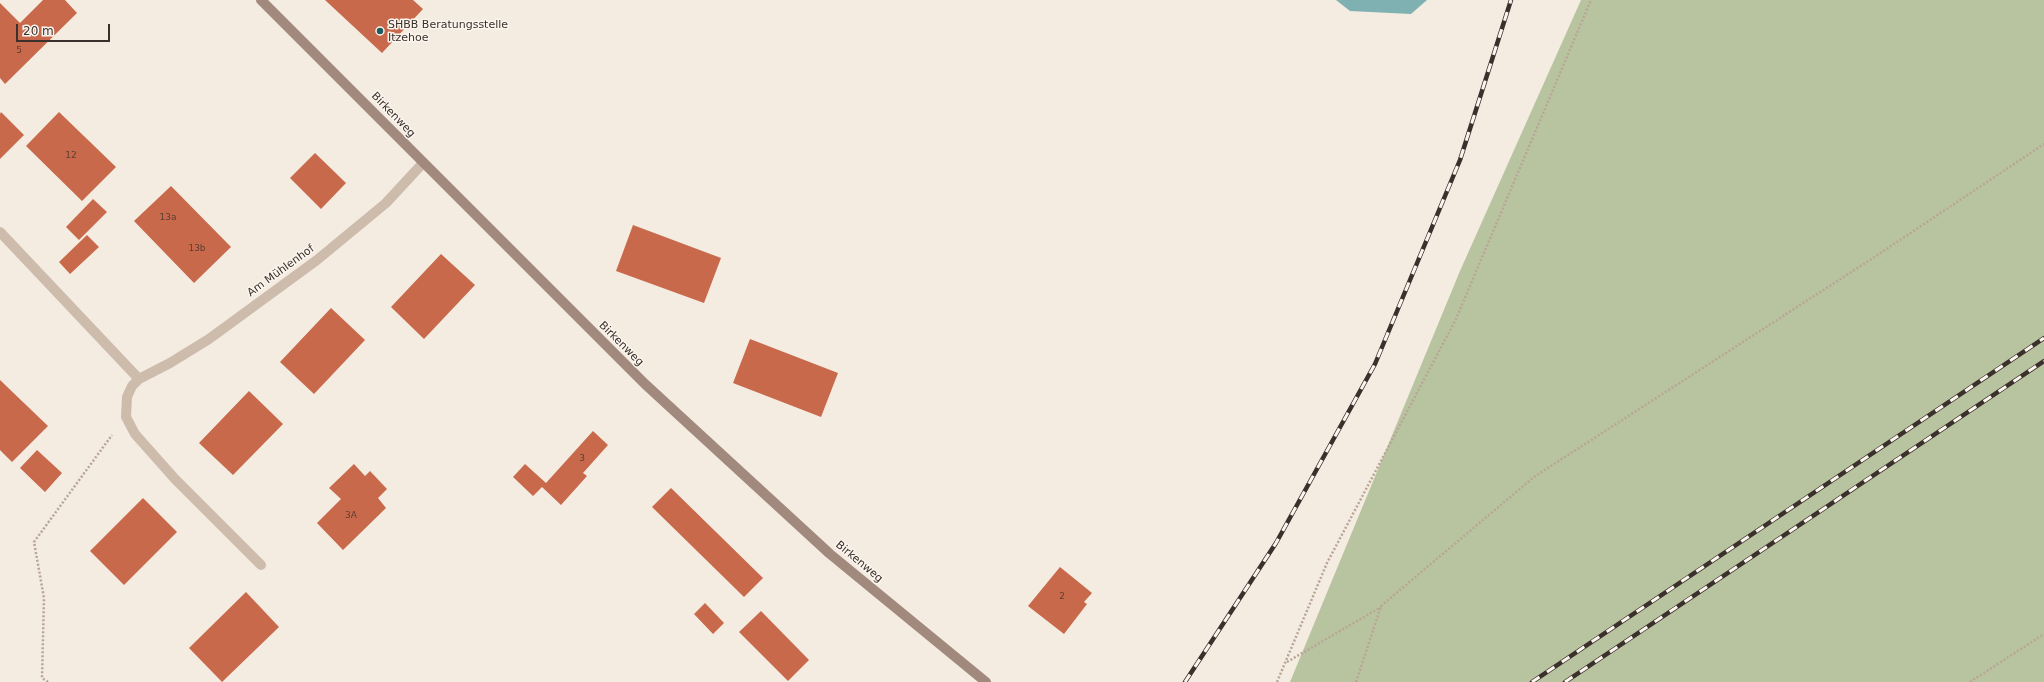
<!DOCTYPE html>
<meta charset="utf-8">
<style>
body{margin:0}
#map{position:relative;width:2044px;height:682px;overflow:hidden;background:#f4ebe1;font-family:"DejaVu Sans",sans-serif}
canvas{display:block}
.scale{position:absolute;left:16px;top:24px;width:94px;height:18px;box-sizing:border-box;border:2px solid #3b302b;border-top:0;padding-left:5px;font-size:12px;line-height:14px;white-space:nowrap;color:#3b302b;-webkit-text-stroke:3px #fbf5ee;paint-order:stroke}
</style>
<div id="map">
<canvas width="2044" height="682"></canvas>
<div class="scale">20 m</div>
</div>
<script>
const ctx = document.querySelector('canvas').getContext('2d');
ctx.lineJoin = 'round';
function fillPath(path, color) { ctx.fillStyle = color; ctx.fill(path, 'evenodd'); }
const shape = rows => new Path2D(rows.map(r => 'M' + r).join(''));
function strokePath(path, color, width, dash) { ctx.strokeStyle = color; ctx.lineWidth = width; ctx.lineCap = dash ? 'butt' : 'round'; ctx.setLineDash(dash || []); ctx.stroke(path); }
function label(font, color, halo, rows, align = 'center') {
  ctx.font = font + ' "DejaVu Sans",sans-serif'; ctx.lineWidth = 3; ctx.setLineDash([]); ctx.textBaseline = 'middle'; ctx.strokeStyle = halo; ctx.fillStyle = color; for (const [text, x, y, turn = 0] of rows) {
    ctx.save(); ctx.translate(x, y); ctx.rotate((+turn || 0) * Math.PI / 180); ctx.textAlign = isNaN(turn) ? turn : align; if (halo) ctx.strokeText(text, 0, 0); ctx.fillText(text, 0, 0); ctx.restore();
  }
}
const green = shape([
 [1581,0,2044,0,2044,682,1290,682,1460,271]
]);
const water = shape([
 [1336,0,1427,0,1411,14,1350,11]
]);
const building = shape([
 [43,0,65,0,77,13,5,84,0,78,0,3,20,23],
 [325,0,413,0,423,9,382,53],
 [1,112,24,135,0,159,0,114],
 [59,112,116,167,82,201,26,146],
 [315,153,346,183,321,209,290,178],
 [171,186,231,247,194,283,134,221],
 [93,199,107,212,79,240,66,227],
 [633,225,721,258,704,303,616,271],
 [87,235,99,247,70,274,59,262],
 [441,254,475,285,424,339,391,307],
 [331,308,365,340,314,394,280,362],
 [750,339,838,373,821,417,733,383],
 [0,380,48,426,12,462,0,450],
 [249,391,283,424,233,475,199,443],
 [593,431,608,445,583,473,587,476,561,505,542,487,533,496,513,477,525,464,546,483],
 [37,450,62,473,45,492,20,468],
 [354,464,365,476,370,471,387,489,378,498,386,508,343,550,317,523,341,499,329,488],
 [671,488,763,578,744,597,652,507],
 [143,498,177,532,124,585,90,551],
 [1060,567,1092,593,1084,602,1087,604,1064,634,1028,606],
 [246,592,279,627,222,682,189,648],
 [705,603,724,623,713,634,694,614],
 [761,611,809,660,788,681,739,632]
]);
const path = shape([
 [1287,662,1381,607],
 [48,682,42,678,44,598,34,542,112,435],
 [1277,682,1327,563,1456,319,1591,0],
 [1356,682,1381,606,1534,477,1876,256,2044,144],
 [1970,682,2044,634]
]);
const street = shape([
 [0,232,139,379],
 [261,565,175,479,135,434,126,417,127,397,132,386,139,379,170,363,209,339,317,260,386,203,423,163]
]);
const secondary = shape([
 [261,0,645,384,830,554,986,682]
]);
const rail = shape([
 [1185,682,1276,543,1375,364,1460,160,1511,0],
 [1532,682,2044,338],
 [1565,682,2044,361]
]);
const markers = [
 [380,31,4,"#1f5a5e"]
];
const numberNames = [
 ["5",19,51],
 ["12",71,156],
 ["13a",168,218],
 ["13b",197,249],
 ["3",582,459],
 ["3A",351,516],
 ["2",1062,597]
];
const poiNames = [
 ["SHBB Beratungsstelle",388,25],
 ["Itzehoe",388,38]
];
const streetNames = [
 ["Birkenweg",393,115,46],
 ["Am Mühlenhof",281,271,-36],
 ["Birkenweg",621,344,45],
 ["Birkenweg",859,562,40]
];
fillPath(green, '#b8c4a0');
fillPath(water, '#7fb0b2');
fillPath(building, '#c8694b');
strokePath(path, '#b9a596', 2.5, [2, 2]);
strokePath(street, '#cdbbac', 10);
strokePath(secondary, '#a18a7d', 10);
strokePath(rail, '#3b302b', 4.5);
strokePath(rail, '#fbf5ee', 3, [9]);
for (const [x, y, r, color] of markers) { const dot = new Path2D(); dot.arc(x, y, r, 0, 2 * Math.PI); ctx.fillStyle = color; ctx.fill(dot); strokePath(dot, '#fbf5ee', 1.5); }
label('9px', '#5e3e33', null, numberNames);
label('11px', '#3b302b', '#fbf5ee', poiNames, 'left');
label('11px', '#3b302b', '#fbf5ee', streetNames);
</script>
